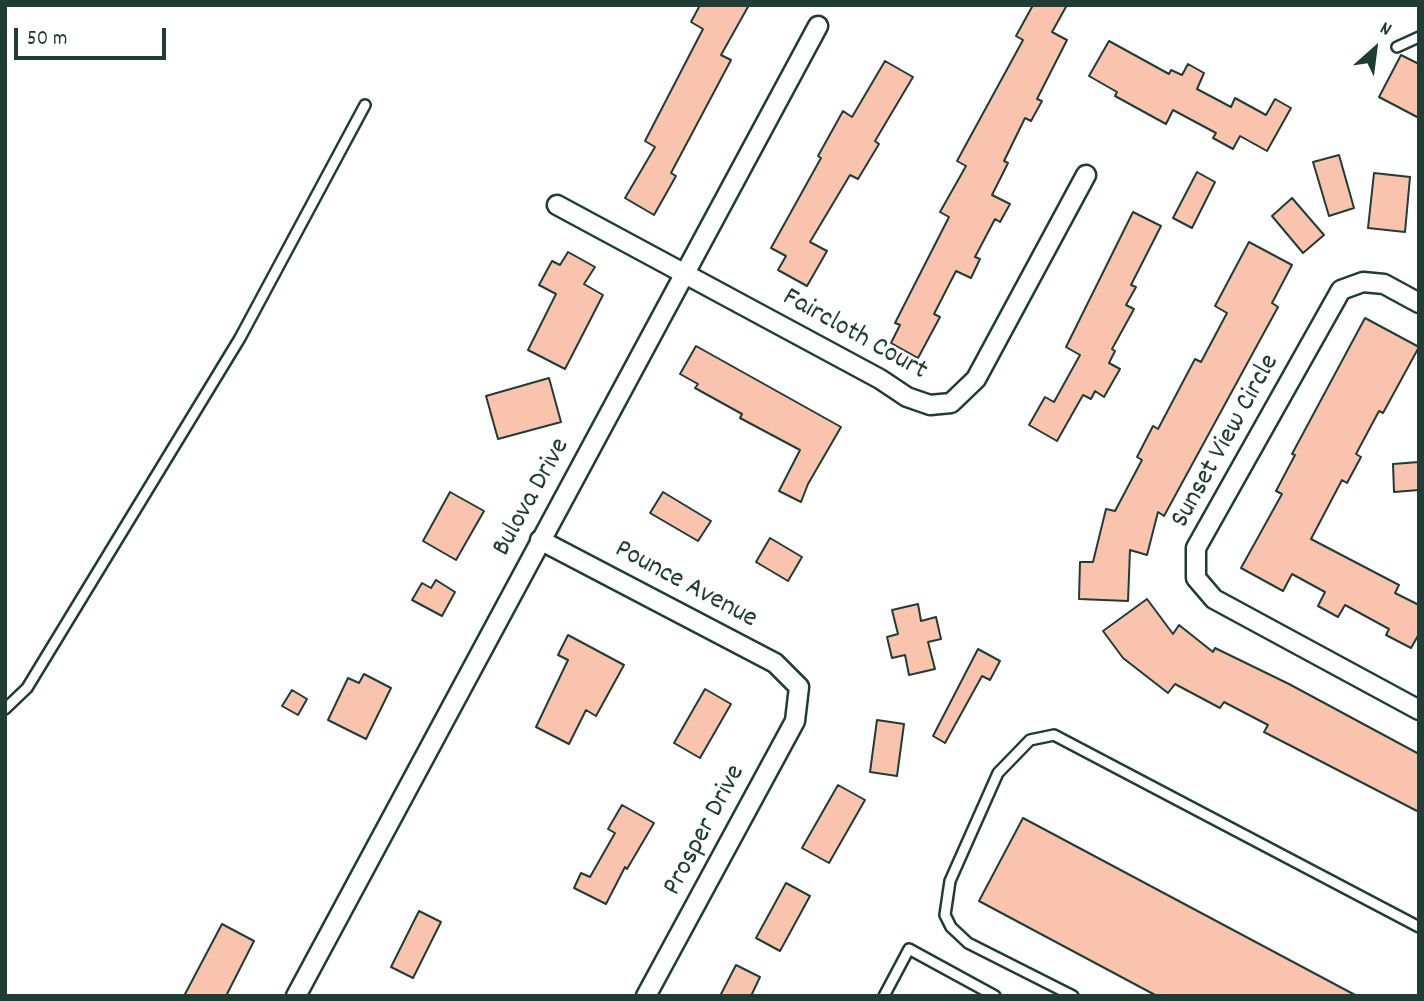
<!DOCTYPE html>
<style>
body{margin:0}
#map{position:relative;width:1424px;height:1001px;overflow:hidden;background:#fff;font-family:Dekko,sans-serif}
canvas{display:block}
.frame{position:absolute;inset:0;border:7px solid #1f3d34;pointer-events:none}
.north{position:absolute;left:1340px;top:14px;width:70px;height:70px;-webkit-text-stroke:5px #fff;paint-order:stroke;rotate:28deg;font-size:19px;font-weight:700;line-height:28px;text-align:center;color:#1f3d34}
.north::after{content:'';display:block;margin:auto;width:24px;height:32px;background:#1f3d34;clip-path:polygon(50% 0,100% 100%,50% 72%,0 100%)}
.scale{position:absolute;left:14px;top:28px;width:152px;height:32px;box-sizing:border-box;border:4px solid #1f3d34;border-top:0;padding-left:9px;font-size:21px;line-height:24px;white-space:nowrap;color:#1f3d34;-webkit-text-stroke:5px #fff;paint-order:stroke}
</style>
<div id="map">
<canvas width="1424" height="1001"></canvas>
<div class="frame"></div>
<div class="north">N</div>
<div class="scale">50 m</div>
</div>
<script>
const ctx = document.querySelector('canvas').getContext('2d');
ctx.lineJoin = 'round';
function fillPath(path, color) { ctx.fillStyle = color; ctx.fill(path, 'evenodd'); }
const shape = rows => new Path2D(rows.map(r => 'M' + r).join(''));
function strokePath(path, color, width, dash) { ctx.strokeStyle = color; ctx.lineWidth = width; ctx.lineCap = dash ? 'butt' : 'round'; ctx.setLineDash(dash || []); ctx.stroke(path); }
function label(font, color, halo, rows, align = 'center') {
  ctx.font = font + ' Dekko,sans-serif'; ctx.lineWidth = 5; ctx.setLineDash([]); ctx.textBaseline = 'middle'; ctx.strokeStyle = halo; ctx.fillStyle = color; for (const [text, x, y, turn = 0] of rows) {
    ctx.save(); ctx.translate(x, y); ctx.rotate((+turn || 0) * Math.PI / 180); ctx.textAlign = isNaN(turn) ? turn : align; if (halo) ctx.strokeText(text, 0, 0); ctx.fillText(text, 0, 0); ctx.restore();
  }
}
const building = shape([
 [700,5,749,5,721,55,731,60,671,173,676,176,654,215,625,198,655,147,645,141,703,29,691,22,700,5],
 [1033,5,1067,5,1052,32,1067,40,1037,99,1042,101,1031,121,1025,118,1004,161,1008,163,992,195,1010,204,1000,222,995,219,975,257,980,259,971,278,956,271,934,314,940,317,918,358,891,343,900,325,895,323,949,217,940,212,966,166,957,161,1023,40,1016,36,1033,5],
 [1109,41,1169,74,1171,70,1182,75,1188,64,1204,73,1197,89,1231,107,1235,98,1266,115,1275,99,1291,108,1267,151,1240,136,1233,149,1213,138,1216,133,1173,110,1166,124,1115,96,1117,92,1089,76,1109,41],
 [1401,55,1419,64,1419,118,1379,97,1401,55],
 [885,61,913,77,875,141,879,144,858,179,850,175,810,242,827,251,807,286,778,270,786,256,771,248,821,158,818,156,843,111,852,117,885,61],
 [1339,155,1354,208,1329,216,1313,162,1339,155],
 [1197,172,1215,182,1192,228,1173,218,1197,172],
 [1374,173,1410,177,1405,232,1368,228,1374,173],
 [1292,198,1324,235,1303,253,1272,216,1292,198],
 [1133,212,1161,226,1131,285,1136,287,1126,305,1134,309,1112,349,1115,351,1109,363,1120,369,1104,397,1095,391,1091,399,1083,395,1057,441,1029,425,1045,397,1054,402,1080,355,1066,347,1133,212],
 [1249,242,1292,265,1272,303,1278,307,1164,516,1158,512,1147,555,1130,550,1128,601,1079,599,1080,562,1093,562,1106,509,1115,511,1142,460,1137,457,1153,426,1158,429,1195,359,1201,362,1227,313,1215,306,1249,242],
 [568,252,595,267,584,284,603,295,565,369,528,350,556,294,539,285,552,261,560,265,568,252],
 [1365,318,1419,347,1383,413,1379,411,1356,454,1361,457,1347,483,1342,480,1311,539,1399,585,1395,593,1419,605,1419,634,1411,648,1386,635,1389,629,1345,605,1338,617,1318,606,1325,592,1292,574,1283,591,1241,568,1282,494,1276,491,1295,455,1292,454,1365,318],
 [696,346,841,427,808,484,801,502,779,491,800,450,740,418,742,414,695,388,698,384,680,374,696,346],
 [549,378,561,422,498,439,486,396,549,378],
 [1419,462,1419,490,1394,492,1393,464,1419,462],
 [450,492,484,511,456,560,423,541,450,492],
 [663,492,711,521,698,541,650,513,663,492],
 [770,538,802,557,788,581,756,562,770,538],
 [436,580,455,592,442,616,412,600,422,583,431,588,436,580],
 [1147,599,1173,634,1179,625,1213,652,1215,648,1289,684,1419,754,1419,812,1264,732,1268,725,1224,702,1220,708,1175,684,1168,693,1123,658,1103,631,1147,599],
 [918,604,921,621,936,617,941,639,928,642,935,669,909,675,905,655,892,658,887,637,898,634,892,610,918,604],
 [568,635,624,665,596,716,586,710,569,744,536,727,568,660,558,655,568,635],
 [978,649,1000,661,990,680,982,676,945,743,933,736,978,649],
 [364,674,391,688,366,739,328,720,348,678,359,683,364,674],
 [705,689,731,704,700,758,674,743,705,689],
 [292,690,307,699,298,715,282,706,292,690],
 [877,720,904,724,897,776,870,772,877,720],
 [838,785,865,800,829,863,802,848,838,785],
 [622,805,654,823,627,869,625,867,606,904,574,888,581,873,590,877,615,833,608,829,622,805],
 [1023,818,1357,996,1157,996,979,901,1023,818],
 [786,883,810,896,780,951,756,938,786,883],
 [419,911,441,922,413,978,391,967,419,911],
 [222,924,254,941,226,996,184,996,222,924],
 [736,965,760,977,751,996,720,996,736,965]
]);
const lane = shape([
 [1397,47,1419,37],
 [5,709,27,688,240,338,365,105],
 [884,996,909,949,995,996],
 [1073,996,968,943,951,927,945,915,950,881,998,773,1030,740,1054,735,1419,927]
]);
const street = shape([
 [557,205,880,379,907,397,930,405,951,403,976,379,1086,175],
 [1419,303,1384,284,1363,282,1341,290,1196,548,1196,578,1214,599,1419,710],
 [540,540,775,663,799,687,795,721,646,996],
 [296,996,818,26]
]);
const streetNames = [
 ["Faircloth Court",854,336,29],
 ["Sunset View Circle",1227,442,-61],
 ["Bulova Drive",533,498,-61],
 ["Pounce Avenue",685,586,28],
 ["Prosper Drive",706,831,-62]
];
fillPath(building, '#fac3ad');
strokePath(building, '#1f3d34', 2);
strokePath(lane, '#1f3d34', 14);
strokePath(street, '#1f3d34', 23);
strokePath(lane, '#fff', 9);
strokePath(street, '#fff', 18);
label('28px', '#1f3d34', '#fff', streetNames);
</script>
